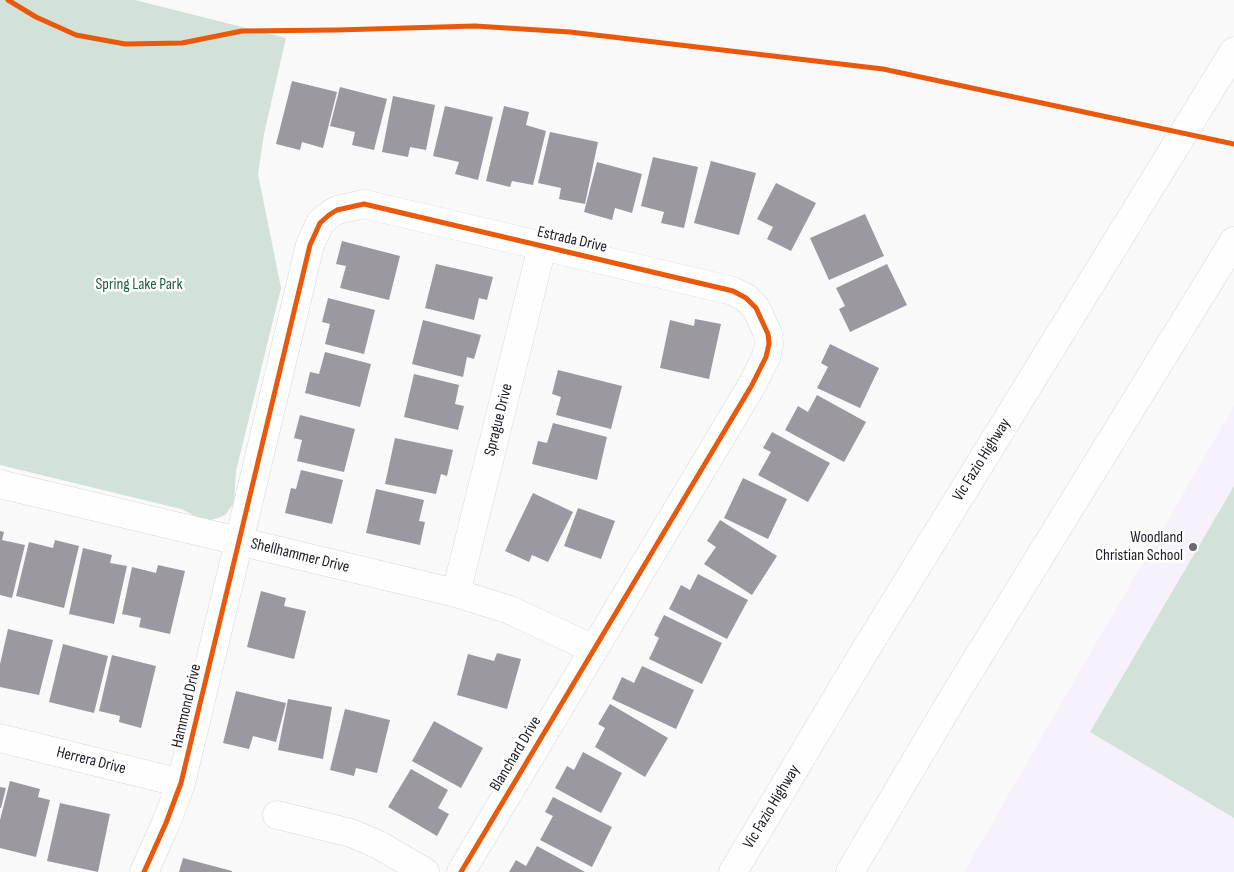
<!DOCTYPE html>
<style>
body{margin:0}
canvas{display:block;background:#f9f9f9}
</style>
<canvas width="1234" height="872"></canvas>
<script>
const ctx = document.querySelector('canvas').getContext('2d');
ctx.lineJoin = 'round';
function fillPath(path, color) { ctx.fillStyle = color; ctx.fill(path, 'evenodd'); }
const shape = rows => new Path2D(rows.map(r => 'M' + r).join(''));
function strokePath(path, color, width, dash) { ctx.strokeStyle = color; ctx.lineWidth = width; ctx.lineCap = dash ? 'butt' : 'round'; ctx.setLineDash(dash || []); ctx.stroke(path); }
function label(font, color, halo, rows, align = 'center') {
  ctx.font = font + ' "Sofia Sans Condensed",sans-serif'; ctx.lineWidth = 5; ctx.setLineDash([]); ctx.textBaseline = 'middle'; ctx.strokeStyle = halo; ctx.fillStyle = color; for (const [text, x, y, turn = 0] of rows) {
    ctx.save(); ctx.translate(x, y); ctx.rotate((+turn || 0) * Math.PI / 180); ctx.textAlign = isNaN(turn) ? turn : align; if (halo) ctx.strokeText(text, 0, 0); ctx.fillText(text, 0, 0); ctx.restore();
  }
}
const education = shape([
 [1234,406,1234,872,964,872,1070,688]
]);
const green = shape([
 [0,0,135,0,286,38,264,134,258,174,281,288,236,471,234,503,225,515,218,518,210,520,201,519,181,509,0,465],
 [1234,486,1234,818,1090,732]
]);
const building = shape([
 [292,81,337,92,323,148,302,142,300,150,276,144],
 [340,87,387,99,374,150,352,145,355,132,330,126],
 [393,96,435,105,426,150,410,147,408,157,382,152],
 [445,106,493,117,478,180,455,174,459,162,433,156],
 [504,106,529,112,526,125,546,131,533,185,512,181,510,187,486,181],
 [550,132,598,142,585,204,559,199,561,188,538,183],
 [653,157,698,167,684,228,661,223,664,212,641,206],
 [711,161,756,173,739,235,694,223],
 [597,162,642,174,632,213,615,208,612,220,584,212],
 [776,183,816,203,791,251,767,239,773,227,757,219],
 [865,214,884,256,829,280,810,238],
 [342,241,400,256,389,300,340,288,346,266,336,264],
 [436,264,493,277,487,300,479,298,474,320,425,308],
 [887,264,907,305,850,332,839,309,845,306,836,288],
 [328,298,375,310,364,354,325,344,330,324,322,322],
 [695,319,721,324,709,379,660,368,670,320,694,326],
 [423,320,481,335,474,359,467,357,463,377,412,364],
 [830,344,879,368,860,408,817,388,828,367,821,363],
 [325,352,371,364,360,407,305,393,310,372,319,374],
 [558,370,622,386,611,429,556,415,561,397,552,394],
 [414,374,459,385,455,404,464,406,458,430,404,417],
 [817,395,866,422,844,462,785,430,798,406,808,412],
 [300,415,355,429,344,472,297,461,302,440,294,438],
 [553,423,607,437,597,480,532,464,538,441,547,443],
 [772,432,830,463,808,502,758,475,771,452,763,448],
 [395,438,453,450,447,476,441,474,436,494,385,484],
 [301,470,343,480,332,524,285,513,291,488,296,489],
 [743,478,787,499,768,539,724,518],
 [376,489,424,500,419,521,425,522,420,545,366,533],
 [533,493,573,512,548,562,532,555,529,562,505,551],
 [578,508,615,521,601,559,564,546],
 [720,520,777,556,752,595,704,564,716,547,707,541],
 [0,531,4,532,2,540,25,545,12,598,0,595],
 [55,540,79,546,64,608,16,596,29,542,53,548],
 [83,548,112,555,110,563,127,566,114,624,69,614],
 [158,565,185,571,170,634,139,627,141,618,122,614,132,567,156,573],
 [698,574,748,600,727,639,669,609,681,585,690,590],
 [261,591,286,598,284,606,306,611,294,659,247,647],
 [664,615,722,643,702,684,649,659,659,638,654,635],
 [8,629,53,640,39,695,0,687,0,664],
 [63,644,108,656,94,713,49,702],
 [497,653,521,659,507,709,457,695,468,654,494,661],
 [112,655,156,666,141,728,119,722,120,716,99,711],
 [642,666,694,690,676,729,612,699,622,677,634,683],
 [236,691,286,703,276,742,253,736,249,749,223,743],
 [288,699,332,707,323,759,278,750],
 [610,704,668,738,645,777,595,747,605,728,598,724],
 [345,709,390,720,377,773,356,768,354,776,330,770],
 [434,721,483,748,461,788,412,761],
 [583,752,622,773,601,813,555,788,567,766,574,770],
 [411,769,448,790,438,808,449,814,437,836,388,807],
 [10,781,40,789,38,797,50,800,36,857,0,848,0,820],
 [0,787,6,788,1,808,0,808],
 [553,797,612,827,592,867,540,840,553,816,545,812],
 [60,803,110,814,98,872,47,861],
 [537,846,585,872,509,872,516,860,526,866],
 [183,858,232,871,232,872,179,872]
]);
const minor = shape([
 [0,484,456,593,510,610,593,649],
 [456,593,542,247],
 [0,738,181,783],
 [277,815,351,833,379,845,425,872],
 [144,872,166,823,181,783,310,245,320,223,329,215,337,210,364,204,733,291,746,298,756,308,768,334,769,344,766,357,752,385,461,872]
]);
const highway = shape([
 [733,872,863,654,1234,51],
 [850,872,951,701,1234,241]
]);
const cycleway = shape([
 [8,0,36,17,76,35,125,44,182,43,242,31,337,30,475,26,570,32,883,69,1234,144],
 [144,872,166,823,181,783,310,245,320,223,329,215,337,210,364,204,733,291,746,298,756,308,768,334,769,344,766,357,752,385,461,872]
]);
const markers = [
 [1193,547,5,"#6a6970"]
];
const streetNames = [
 ["Estrada Drive",572,240,13],
 ["Sprague Drive",499,420,-76],
 ["Vic Fazio Highway",982,460,-58],
 ["Shellhammer Drive",300,556,14],
 ["Hammond Drive",187,706,-77],
 ["Blanchard Drive",516,754,-59],
 ["Herrera Drive",91,761,14],
 ["Vic Fazio Highway",772,807,-59]
];
const parkNames = [
 ["Spring Lake Park",139,285]
];
const poiNames = [
 ["Woodland",1183,538],
 ["Christian School",1183,556]
];
fillPath(education, '#f7f1fc');
fillPath(green, '#d2e2d8');
fillPath(building, '#9b999f');
strokePath(minor, '#d7d6dd', 29);
strokePath(highway, '#d7d6dd', 29);
strokePath(minor, '#fefefe', 28);
strokePath(highway, '#fefefe', 28);
strokePath(cycleway, '#e8590c', 5);
for (const [x, y, r, color] of markers) { const dot = new Path2D(); dot.arc(x, y, r, 0, 2 * Math.PI); ctx.fillStyle = color; ctx.fill(dot); strokePath(dot, '#fff', 2); }
label('16px', '#1d1b27', '#fff', streetNames);
label('16px', '#216040', '#fff', parkNames);
label('16px', '#1d1b27', '#fff', poiNames, 'right');
</script>
